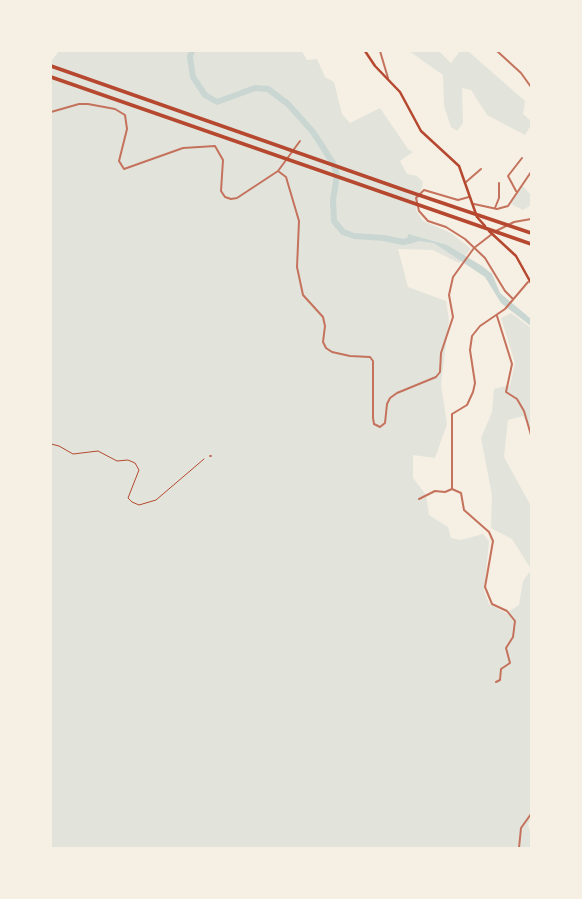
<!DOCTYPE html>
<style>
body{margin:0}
#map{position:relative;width:582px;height:899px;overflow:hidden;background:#f6efe4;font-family:"Space Grotesk",sans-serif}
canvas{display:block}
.frame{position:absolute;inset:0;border:52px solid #f6efe4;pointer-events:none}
</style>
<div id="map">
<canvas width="582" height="899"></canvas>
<div class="frame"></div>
</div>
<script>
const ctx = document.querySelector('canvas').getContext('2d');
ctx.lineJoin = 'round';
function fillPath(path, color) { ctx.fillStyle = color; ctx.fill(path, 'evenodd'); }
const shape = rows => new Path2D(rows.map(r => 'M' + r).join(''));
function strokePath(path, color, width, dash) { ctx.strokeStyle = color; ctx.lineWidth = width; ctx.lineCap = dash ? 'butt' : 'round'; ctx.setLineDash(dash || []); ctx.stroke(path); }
const green = shape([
 [59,51,302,51,307,60,317,59,325,77,334,82,342,114,350,123,380,108,408,149,413,152,400,161,407,174,417,176,423,182,416,210,423,221,451,233,471,249,459,263,433,250,398,249,408,287,446,301,449,320,441,385,447,424,435,458,413,455,413,478,426,495,429,515,448,527,451,538,461,540,483,534,489,541,484,591,489,604,506,613,519,605,523,581,531,570,531,818,528,824,531,834,531,848,51,848,51,61],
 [409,51,439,51,451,63,460,51,468,51,525,101,523,114,531,121,531,125,525,135,487,115,471,90,462,88,463,123,457,131,451,127,444,106,443,75],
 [522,185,531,195,531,205,523,210,511,204],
 [511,313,531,328,531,430,523,416,508,420,504,457,531,506,531,569,512,539,491,528,492,495,481,438,492,412,494,389,510,385,515,363,501,318]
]);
const water = shape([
 [408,234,447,245,482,266,492,274,500,293,531,319,531,326,501,303,485,277,434,243,419,241,410,244,402,243,407,240]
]);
const river = shape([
 [192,51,190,57,193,77,205,95,217,102,255,88,268,89,288,104,313,132,333,163,337,175,333,200,334,221,343,232,354,236,384,238,403,242,411,240]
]);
const path = shape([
 [51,444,59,446,73,454,98,451,117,461,128,460,135,463,139,470,128,498,132,502,139,505,156,500,204,459]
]);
const minor = shape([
 [380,51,388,78],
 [497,51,521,73,531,87],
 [51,112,79,104,88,104,115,109,125,115,127,129,119,161,124,169,183,148,215,146,223,160,221,191,225,197,231,199,237,198,278,171,286,177,299,221,297,267,303,295,323,317,325,326,323,342,326,348,332,352,350,356,370,357,373,361,373,418,374,424,380,427,385,423,387,404,390,398,397,393,436,377,440,372,441,353,453,317,449,295,453,277,474,248,492,234],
 [278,171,300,141],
 [466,182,481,169],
 [516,191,508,176,522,158],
 [469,197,458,200,424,190,416,198,419,211,428,221,446,227,465,239,485,258,505,291,513,299],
 [474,204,497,209,508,206,531,172],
 [495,208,499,198,499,183],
 [497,316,512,364,506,392,517,399,524,411,531,435],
 [210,456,211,456],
 [452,488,452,414,467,405,473,392,475,383,470,350,472,336,480,326,505,309,528,282],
 [419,499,435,491,445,492,452,489,461,493,464,510,489,532,493,541,485,587,492,604,507,611,515,621,513,637,506,648,510,663,501,669,500,680,496,682],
 [519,848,521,828,531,814]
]);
const tertiary = shape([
 [496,231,514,222,531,219]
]);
const primary = shape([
 [365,51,375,66,400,92,421,131,459,166,477,217,485,226],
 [489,231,516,256,531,283]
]);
const motorway = shape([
 [51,66,407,191,531,233],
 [51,77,531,244]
]);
fillPath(green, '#e2e4dc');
fillPath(water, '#c9d6d2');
strokePath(river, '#c9d6d2', 6);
strokePath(path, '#b5482f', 1);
strokePath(minor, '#c5725c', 2);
strokePath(tertiary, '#c5725c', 2);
strokePath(primary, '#b5482f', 2.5);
strokePath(motorway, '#b5482f', 3.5);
</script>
